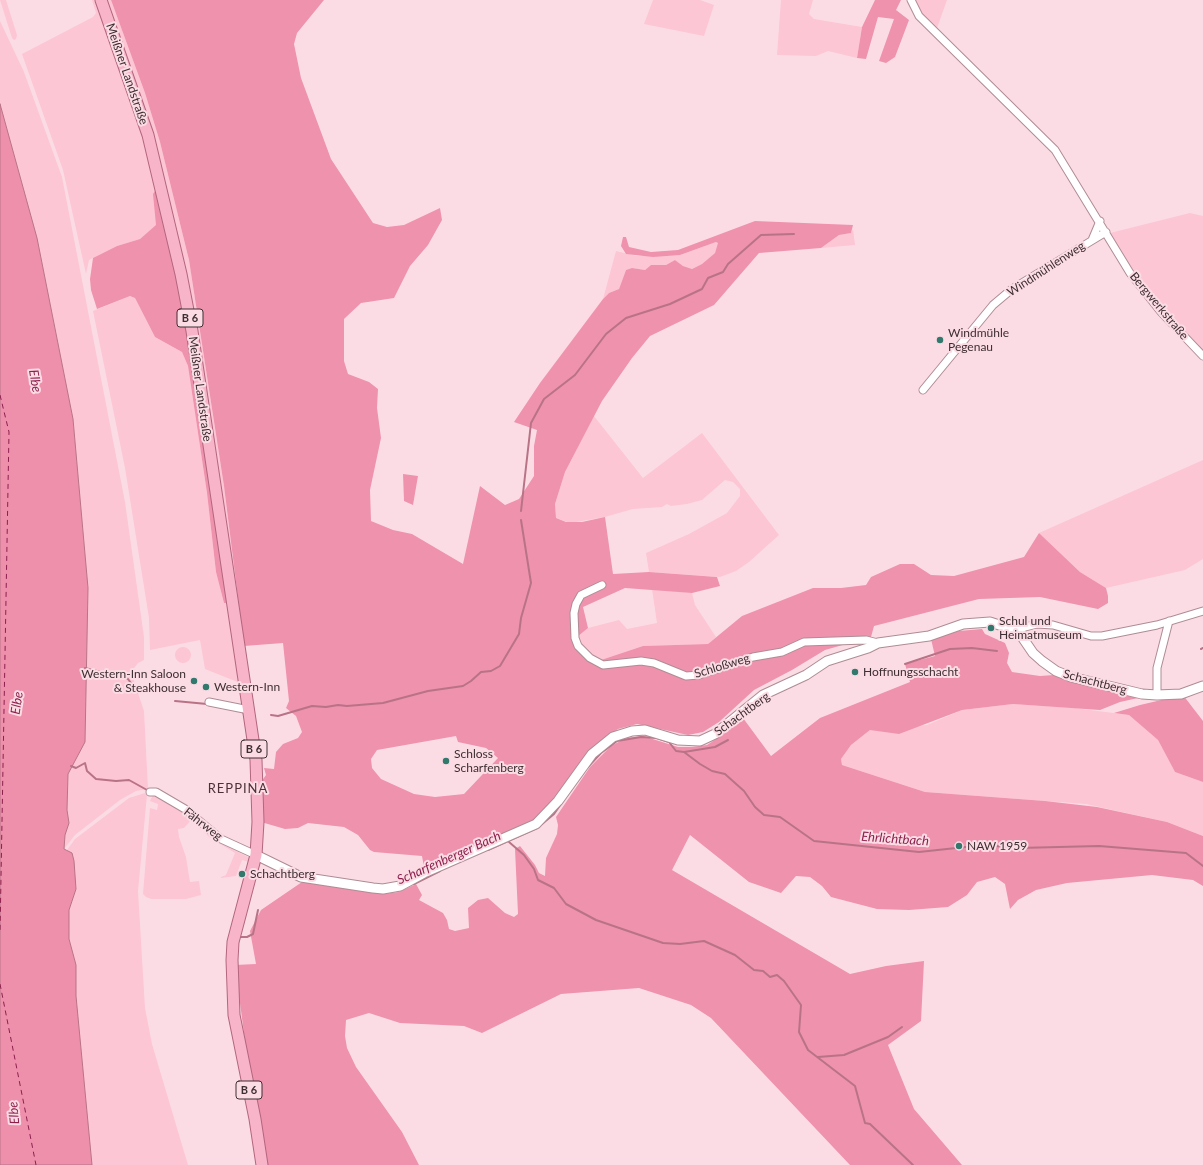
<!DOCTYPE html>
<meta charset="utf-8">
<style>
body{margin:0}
canvas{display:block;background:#fbdce4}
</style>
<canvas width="1203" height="1165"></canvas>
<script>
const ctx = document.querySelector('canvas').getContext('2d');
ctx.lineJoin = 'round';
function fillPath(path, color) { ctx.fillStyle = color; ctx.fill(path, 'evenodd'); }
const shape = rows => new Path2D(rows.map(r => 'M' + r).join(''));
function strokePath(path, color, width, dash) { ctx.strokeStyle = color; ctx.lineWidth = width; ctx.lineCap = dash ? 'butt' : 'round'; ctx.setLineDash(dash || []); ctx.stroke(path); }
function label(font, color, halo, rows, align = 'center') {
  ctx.font = font + ' Lato,sans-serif'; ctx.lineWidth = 4; ctx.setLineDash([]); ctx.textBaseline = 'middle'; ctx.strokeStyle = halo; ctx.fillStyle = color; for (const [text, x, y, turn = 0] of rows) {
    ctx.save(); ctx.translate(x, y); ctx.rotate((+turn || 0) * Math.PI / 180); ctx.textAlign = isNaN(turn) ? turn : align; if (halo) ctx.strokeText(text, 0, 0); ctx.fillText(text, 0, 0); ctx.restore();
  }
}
const green = shape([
 [0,0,6,0,17,35,16,39,14,40,12,38],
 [92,0,98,0,134,101,159,192,156,212,157,225,140,239,117,246,89,260,86,274,63,170,22,54,93,17,96,13],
 [105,0,111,0,145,93,160,142,189,260,224,486,245,656,190,297],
 [653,0,700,0,714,5,704,36,644,24],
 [781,0,813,0,809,14,814,19,862,27,857,58,828,51,816,56,777,55],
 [914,0,947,0,937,28,924,17],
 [0,21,24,72,62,177,125,502,144,637,144,660,138,663,131,672,144,711,148,789,136,791,120,800,75,835,64,849,65,835,69,823,67,810,68,774,85,742,88,588,73,419,37,238,0,104],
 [1190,213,1203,216,1203,352,1161,308,1138,278,1110,233],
 [853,229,855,245,821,248,839,235,851,233],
 [716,242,719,243,715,253,702,264,692,269,683,266,675,260,666,265,651,265,645,270,632,268,626,270,619,289,609,293,603,299,616,251,637,256,680,255],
 [130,296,135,298,155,337,182,352,188,366,207,493,216,572,224,603,228,602,240,683,205,669,200,640,150,650,149,618,125,468,93,311],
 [594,416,643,478,702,433,779,535,749,562,736,571,720,577,649,572,646,553,689,534,727,513,740,496,740,489,733,482,725,480,702,500,687,504,671,506,667,504,662,507,633,509,605,517,570,523,556,518,555,504,565,472],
 [1203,460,1203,559,1185,570,1106,588,1080,572,1039,533],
 [652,589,692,593,695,605,716,637,708,644,643,646,598,661,581,646,577,637,588,628,619,620,627,629,657,623],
 '175 655a8 8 0 1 1 16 0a8 8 0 1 1-16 0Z',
 [1013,704,1074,708,1129,715,1158,740,1175,772,1203,782,1203,836,1167,822,1086,804,925,792,842,765,841,759,851,745,870,730,927,725,962,710],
 [145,793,147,795,138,891,145,1008,152,1044,188,1165,92,1165,76,996,76,965,69,939,69,910,76,889,67,850,75,839,129,798],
 [153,795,188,815,218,842,250,858,249,862,242,860,236,876,221,878,221,877,226,875,235,853,209,837,192,819,184,828,178,829,179,837,186,857,190,882,199,881,201,895,186,899,151,899,146,897,143,894,150,808,157,810,158,804,150,801]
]);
const forest = shape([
 [111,0,324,0,297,33,294,44,301,78,331,159,373,223,387,227,404,225,440,208,442,220,428,245,410,266,394,298,361,303,344,319,344,361,348,374,369,382,378,389,377,408,381,438,370,490,371,521,393,530,412,534,463,564,480,486,505,505,519,499,534,476,534,446,537,430,514,422,540,383,603,299,609,293,619,289,626,270,632,268,645,270,651,265,666,265,675,260,683,266,692,269,702,264,715,253,718,243,716,242,680,255,653,257,626,254,621,246,623,237,626,237,629,247,651,252,678,250,755,221,853,225,851,233,839,235,821,248,759,253,714,305,650,336,632,358,602,401,565,472,555,504,556,518,566,522,582,522,605,517,613,574,649,572,717,577,720,586,692,593,625,588,583,607,588,628,577,637,581,646,598,661,643,646,708,644,742,616,813,588,841,588,866,585,871,577,900,564,914,564,931,575,954,576,1024,557,1039,533,1080,572,1106,588,1108,596,1108,603,1098,609,1040,597,979,599,874,626,871,637,825,650,792,670,754,690,719,722,703,732,688,735,637,724,618,729,599,743,557,798,536,820,427,869,424,867,422,856,374,852,370,850,358,835,344,827,308,823,298,828,285,829,261,822,261,782,266,775,264,768,274,769,276,752,283,744,298,738,302,732,296,716,286,708,289,701,283,643,244,646,224,486,189,260,160,142,145,93],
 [456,736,458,742,486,748,498,758,464,794,435,797,414,794,381,779,372,768,371,759,377,750],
 [875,0,901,0,896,10,909,20,895,57,886,63,879,61,894,19,878,17,866,59,857,58,862,27],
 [155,191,159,192,181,290,228,602,226,603,224,603,216,572,207,493,188,366,182,352,155,337,135,298,130,296,97,309,91,290,90,279,93,258,117,246,140,239,156,225,153,194],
 [403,474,418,476,413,505,404,501],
 [982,629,985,634,1005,643,1009,653,1007,663,1012,672,1040,676,1054,675,1138,698,1120,702,1100,710,1013,704,962,710,899,734,870,730,851,745,841,759,842,765,925,792,1045,801,1097,807,1167,822,1203,836,1203,886,1193,880,1152,875,1067,883,1036,890,1018,900,1010,909,1005,884,995,877,977,882,967,895,948,907,909,910,877,909,831,897,822,886,810,877,796,876,781,893,749,882,690,835,672,870,850,974,886,966,924,961,921,1021,888,1045,914,1109,962,1165,850,1165,711,1018,691,1005,639,988,561,994,482,1033,464,1026,400,1023,369,1013,346,1020,345,1036,347,1048,356,1067,402,1132,419,1165,268,1165,262,1142,247,1056,235,965,256,964,250,931,261,910,302,882,383,894,399,892,416,884,422,895,419,900,443,913,447,920,449,929,455,931,469,928,468,908,478,900,488,898,505,913,514,917,518,914,515,849,520,846,535,865,539,873,545,876,546,858,557,834,558,825,556,817,590,767,611,746,626,738,643,736,678,747,692,747,707,745,724,734,743,718,771,756,820,718,910,682,905,664,935,656,931,639,959,631],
 [1183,695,1203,721,1203,782,1175,772,1158,740,1129,715,1114,713,1140,705]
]);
const water = shape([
 [0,104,37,238,73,419,88,588,85,742,68,774,67,810,69,823,65,835,64,849,72,853,74,861,76,889,69,910,69,939,76,965,76,996,92,1165,0,1165,0,104]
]);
const stream = shape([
 [521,511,531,423,544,399,575,375,606,334,626,318,670,304,702,289,708,278,723,272,728,264,761,235,794,234],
 [1201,649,1203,648],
 [905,664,950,649,972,648,997,651],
 [85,668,128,679,138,693],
 [175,701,207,704],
 [271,715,278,716,312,706,326,707,338,705,347,706,383,703,428,691,463,686,471,681,481,672,491,671,500,666,519,634,521,618,531,583,521,520],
 [684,752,700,764,712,771,725,774,744,791,755,807,764,815,780,817,814,841,919,852,984,845,1019,848,1099,846,1186,853,1203,866],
 [71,766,76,768,85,763,87,771,96,779,116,781,129,780,147,790],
 [587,768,601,753,617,741,641,737,657,738,669,742,676,751,684,752,715,747,728,740],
 [542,824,554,814,561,804],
 [509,842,524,855,534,869,538,880,554,888,566,904,596,920,663,943,680,944,704,941,735,955,754,970,763,971,770,977,777,975,784,981,801,1005,799,1032,808,1050,855,1086,865,1123,870,1124,913,1165],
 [488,850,537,828],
 [414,884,440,871],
 [241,937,247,937,253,934,258,910],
 [818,1057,844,1055,888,1037,902,1027]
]);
const ferry = shape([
 [0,395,9,432,0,933],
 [0,984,36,1165]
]);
const street = shape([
 [911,0,919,16,1055,150,1130,273,1161,312,1203,356],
 [1092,240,1100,221],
 [923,390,993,305,1012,289,1106,232],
 [602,585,581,595,576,604,574,613,575,638,578,646,590,658,603,665,641,661,654,663,686,676,699,675,753,657,782,652,804,642,866,640,878,643],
 [1018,631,1025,627,1037,624,1053,625,1091,636,1102,636,1157,625,1203,611],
 [1157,695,1157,668,1169,621],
 [209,702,249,710],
 [150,792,156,792,185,809,221,839,256,855]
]);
const secondary = shape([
 [256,855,301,877,373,888,383,889,400,886,424,873,536,824,558,801,592,754,613,737,632,731,645,730,678,740,700,741,715,734,763,695,806,675,827,661,868,648,878,643,929,636,963,624,990,622,1018,631,1033,653,1042,661,1056,671,1071,677,1142,694,1157,695,1181,694,1203,686]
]);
const primary = shape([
 [101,0,148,135,181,274,192,331,256,760,258,822,256,855,233,942,232,960,234,1015,255,1119,262,1165]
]);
const markers = [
 [940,340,4,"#33786c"],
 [991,628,4,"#33786c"],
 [855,672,4,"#33786c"],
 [194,681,4,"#33786c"],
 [206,687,4,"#33786c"],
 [446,761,4,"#33786c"],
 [959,846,4,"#33786c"],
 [242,874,4,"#33786c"]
];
const shields = [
 [190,318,26],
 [254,749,26],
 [249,1090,26]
];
const shieldNames = [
 ["B 6",190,318],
 ["B 6",254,749],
 ["B 6",249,1090]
];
const streetNames = [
 ["Meißner Landstraße",127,74,71],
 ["Windmühlenweg",1046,269,-33],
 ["Bergwerkstraße",1159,306,50],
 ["Meißner Landstraße",200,389,82],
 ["Schloßweg",722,666,-17],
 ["Schachtberg",1095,682,15],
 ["Schachtberg",742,714,-36],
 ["Fährweg",203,824,38]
];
const poiNames = [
 ["Windmühle",948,333],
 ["Pegenau",948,347],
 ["Schul und",999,621],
 ["Heimatmuseum",999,635],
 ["Hoffnungsschacht",863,672],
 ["Western-Inn Saloon",186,674,"right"],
 ["& Steakhouse",186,688,"right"],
 ["Western-Inn",214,687],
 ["Schloss",454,754],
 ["Scharfenberg",454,768],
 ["NAW 1959",967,846],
 ["Schachtberg",250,874]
];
const waterNames = [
 ["Elbe",35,381,81],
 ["Elbe",17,703,-82],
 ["Ehrlichtbach",895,839,4],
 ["Scharfenberger Bach",449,858,-24],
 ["Elbe",14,1113,-95]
];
const neighbourhoodNames = [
 ["REPPINA",238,789]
];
fillPath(green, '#fdc6d5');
fillPath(forest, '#ef92ae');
fillPath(water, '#ee90ac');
strokePath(water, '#b97387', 1);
strokePath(stream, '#b97387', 2);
strokePath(ferry, '#8c204c', 1, [5, 4]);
strokePath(street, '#af8c95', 9);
strokePath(secondary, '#af8c95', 11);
strokePath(primary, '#b3667e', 13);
strokePath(street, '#fff', 7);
strokePath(secondary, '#fff', 9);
strokePath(primary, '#f8b5ca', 11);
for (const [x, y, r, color] of markers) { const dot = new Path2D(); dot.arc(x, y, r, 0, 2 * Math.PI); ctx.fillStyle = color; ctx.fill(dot); strokePath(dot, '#fbdce4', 1.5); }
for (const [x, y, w] of shields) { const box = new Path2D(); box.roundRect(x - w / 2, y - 9, w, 18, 3); ctx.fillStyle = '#fbdce4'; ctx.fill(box); strokePath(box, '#3d2e32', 1); }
label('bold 11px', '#3d2e32', null, shieldNames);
label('12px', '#3d2e32', '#fbdce4', streetNames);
label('12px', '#3d2e32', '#fbdce4', poiNames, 'left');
label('italic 13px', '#8c204c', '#fbdce4', waterNames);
ctx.letterSpacing = '1px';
label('13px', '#4c3038', '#fbdce4', neighbourhoodNames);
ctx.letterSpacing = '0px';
</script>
